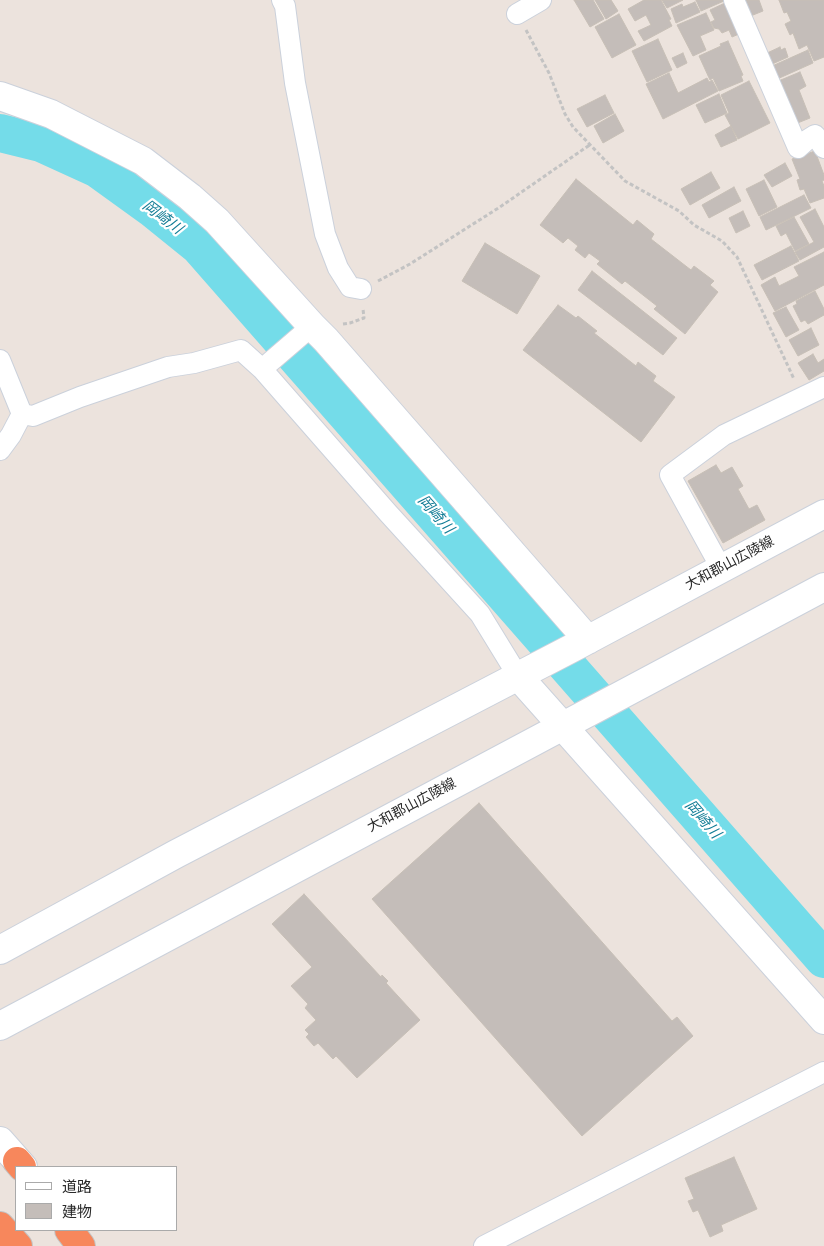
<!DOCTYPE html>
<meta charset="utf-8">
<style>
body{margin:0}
#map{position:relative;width:824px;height:1246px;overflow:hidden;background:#ece3dd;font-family:"Nunito Sans","Noto Sans JP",sans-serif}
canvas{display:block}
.legend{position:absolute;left:15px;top:1166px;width:162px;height:65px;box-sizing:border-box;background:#fff;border:1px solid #aaa;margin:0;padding:6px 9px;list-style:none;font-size:15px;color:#2a2a2a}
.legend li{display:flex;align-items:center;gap:10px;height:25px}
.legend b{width:25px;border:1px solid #aaa}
</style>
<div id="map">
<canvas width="824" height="1246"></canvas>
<ul class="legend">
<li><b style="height:6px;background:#fff"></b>道路</li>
<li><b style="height:14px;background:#c4bdb9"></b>建物</li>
</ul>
</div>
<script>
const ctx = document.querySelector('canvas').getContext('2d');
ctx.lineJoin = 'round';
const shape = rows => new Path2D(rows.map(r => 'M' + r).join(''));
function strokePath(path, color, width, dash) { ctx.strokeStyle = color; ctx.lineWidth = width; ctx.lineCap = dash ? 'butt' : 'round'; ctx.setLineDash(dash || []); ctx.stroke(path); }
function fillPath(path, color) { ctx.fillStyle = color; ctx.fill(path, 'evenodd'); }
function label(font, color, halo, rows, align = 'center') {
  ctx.font = font + ' "Nunito Sans","Noto Sans JP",sans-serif'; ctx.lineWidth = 4.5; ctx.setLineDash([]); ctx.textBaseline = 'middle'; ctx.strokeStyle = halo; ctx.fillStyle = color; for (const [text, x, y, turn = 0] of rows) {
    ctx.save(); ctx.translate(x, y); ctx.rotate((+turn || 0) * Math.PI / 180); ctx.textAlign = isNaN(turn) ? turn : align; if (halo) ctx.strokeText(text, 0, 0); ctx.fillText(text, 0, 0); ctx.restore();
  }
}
const river = shape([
 [0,133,41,143,98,169,152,208,199,246,824,959]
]);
const building = shape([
 [574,0,593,0,604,19,590,27,574,0],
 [595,0,611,0,618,11,606,19,595,0],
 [644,0,661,0,671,19,669,20,672,26,644,41,638,31,651,25,646,15,635,21,628,9,644,0],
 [662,0,683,0,667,8,662,0],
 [696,0,724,0,724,1,701,11,696,0],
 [742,0,759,0,763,11,748,17,742,0],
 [779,0,824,0,824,57,814,61,807,45,799,49,793,33,790,35,785,24,791,21,787,12,784,13,779,0],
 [695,2,700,12,676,23,671,9,682,4,683,7,695,2],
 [725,3,739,34,732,37,729,30,722,33,719,29,714,28,711,22,715,20,710,10,725,3],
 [706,13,714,30,700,36,706,50,693,56,677,25,706,13],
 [619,14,636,45,612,58,595,27,619,14],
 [658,39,672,70,647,82,632,51,658,39],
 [728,41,743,75,741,76,743,81,719,91,713,78,710,80,699,56,721,46,720,44,728,41],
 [780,47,781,50,785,48,788,57,770,65,765,54,780,47],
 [808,50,813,63,775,80,770,67,808,50],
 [683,53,687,63,677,68,672,58,683,53],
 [800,72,806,86,799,90,810,118,795,124,776,82,800,72],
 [669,73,678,93,707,78,709,82,712,80,718,91,663,119,646,84,669,73],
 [749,81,770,123,738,139,725,115,729,113,721,95,749,81],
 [719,94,727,113,705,123,696,105,719,94],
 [605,95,614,113,587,127,577,109,605,95],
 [615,114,624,131,603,143,594,126,615,114],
 [731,126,737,140,721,147,715,135,731,126],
 [815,151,824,175,824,180,822,181,824,186,824,198,810,203,804,189,800,190,797,180,800,179,792,159,815,151],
 [785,163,792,176,772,187,764,175,785,163],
 [711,172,720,188,690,205,681,189,711,172],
 [576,179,633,225,637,220,654,234,651,239,691,270,694,266,714,281,710,285,718,292,685,334,654,309,657,306,625,281,622,284,597,264,600,261,589,253,585,258,575,250,578,246,568,238,563,243,540,225,576,179],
 [764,180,777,207,759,216,746,189,764,180],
 [734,187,741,201,709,218,702,205,734,187],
 [804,195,811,208,766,230,760,217,804,195],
 [815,209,824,227,824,247,800,260,795,252,814,242,800,217,815,209],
 [743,211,750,226,736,233,729,218,743,211],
 [794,217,809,244,795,251,786,233,781,236,776,226,794,217],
 [485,243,540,276,517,314,462,281,485,243],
 [791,246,799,261,762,280,754,265,791,246],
 [824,252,824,285,775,311,761,285,775,277,779,286,799,276,794,267,824,252],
 [592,271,677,338,663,355,578,290,592,271],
 [815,291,824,309,824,315,808,324,805,320,801,322,793,306,797,304,796,301,815,291],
 [558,305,576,318,578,316,597,331,594,333,636,366,638,362,656,376,653,381,675,397,641,442,523,350,558,305],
 [786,307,799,330,786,337,773,313,786,307],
 [811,328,819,345,798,356,789,340,811,328],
 [813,354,818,363,824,359,824,371,809,380,798,363,813,354],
 [716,465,721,473,732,467,743,486,738,489,749,509,757,505,765,520,723,543,688,481,716,465],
 [479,803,672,1021,677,1017,693,1036,582,1136,372,899,479,803],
 [304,894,381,977,382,975,388,981,386,983,420,1020,357,1078,336,1056,333,1059,318,1043,314,1046,306,1037,309,1034,305,1030,316,1020,305,1008,308,1004,291,986,312,967,272,924,304,894],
 [734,1157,757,1209,721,1225,723,1231,710,1237,698,1210,693,1212,688,1201,694,1199,685,1178,734,1157]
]);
const path = shape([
 [526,30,549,73,565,114,573,127,625,181,679,211,694,225,722,241,737,257,794,379],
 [378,281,410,264,500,207,591,144],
 [343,324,350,323,364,318,363,309]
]);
const street = shape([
 [282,0,285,6,295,83,325,234,338,268,350,287,361,289],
 [734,0,798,148,807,140,815,135,824,148],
 [517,14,541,0],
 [0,360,22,414,33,416,80,397,168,367,194,363,241,350,262,369,388,513,480,614,518,676],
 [262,369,312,326],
 [0,450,11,435,22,414],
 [721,568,670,475,724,435,824,387],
 [484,1246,824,1072]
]);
const secondary = shape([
 [0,96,51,114,143,161,190,197,217,221,312,326,326,340,588,640],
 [518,676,824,1020],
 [0,950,176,854,578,645,824,514],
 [0,1026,824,587],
 [0,1141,23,1167]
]);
const highway = shape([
 [17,1161,22,1167],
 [0,1226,18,1246],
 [69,1230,81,1246]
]);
const streetNames = [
 ["大和郡山広陵線",730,564,-28],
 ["大和郡山広陵線",412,806,-28]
];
const waterNames = [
 ["岡崎川",162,218,37],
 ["岡崎川",435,515,49],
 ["岡崎川",702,820,49]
];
strokePath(river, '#74dce9', 38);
fillPath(building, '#c4bdb9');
strokePath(building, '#c7bfb6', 1);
strokePath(street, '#cbd1db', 22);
strokePath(secondary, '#cbd1db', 30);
strokePath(highway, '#c3c3c3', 30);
strokePath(path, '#c3c3c3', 3, [4, 2.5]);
strokePath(street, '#fff', 20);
strokePath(secondary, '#fff', 28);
strokePath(highway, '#f7875c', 28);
label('14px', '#2a2a2a', '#fff', streetNames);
label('italic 15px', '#137d96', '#fff', waterNames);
</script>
